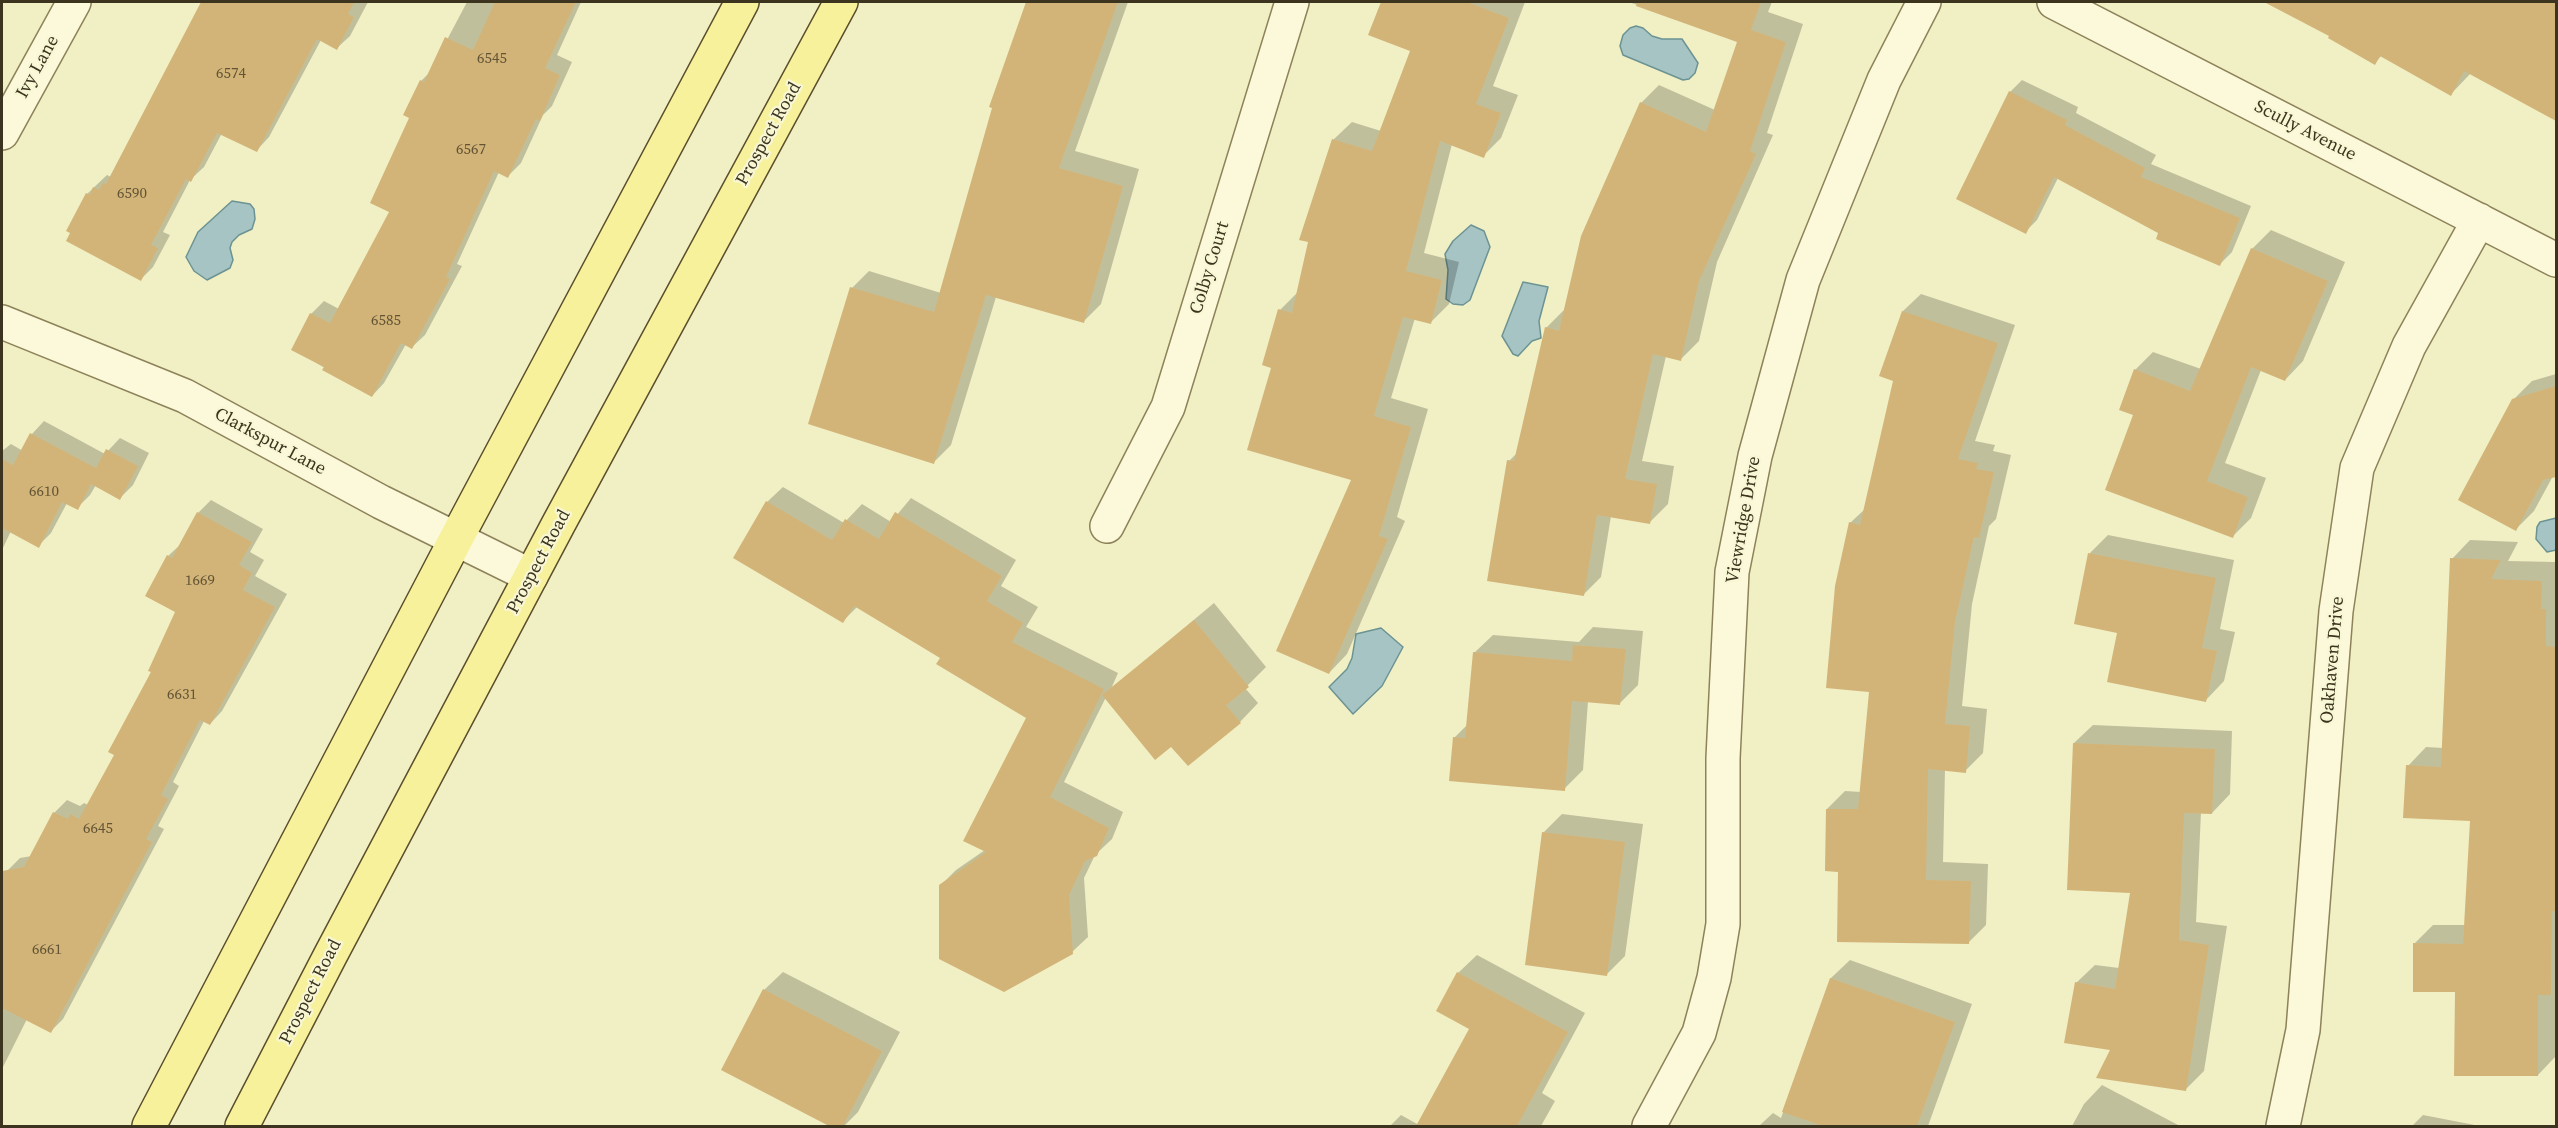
<!DOCTYPE html>
<style>
body{margin:0}
#map{position:relative;width:2558px;height:1128px;overflow:hidden;background:#f1efc4;font-family:"Source Serif 4",serif}
canvas{display:block}
.frame{position:absolute;inset:0;border:3px solid #3c341e;pointer-events:none}
</style>
<div id="map">
<canvas width="2558" height="1128"></canvas>
<div class="frame"></div>
</div>
<script>
const ctx = document.querySelector('canvas').getContext('2d');
ctx.lineJoin = 'round';
function fillPath(path, color) { ctx.fillStyle = color; ctx.fill(path, 'evenodd'); }
const shape = rows => new Path2D(rows.map(r => 'M' + r).join(''));
function strokePath(path, color, width, dash) { ctx.strokeStyle = color; ctx.lineWidth = width; ctx.lineCap = dash ? 'butt' : 'round'; ctx.setLineDash(dash || []); ctx.stroke(path); }
function label(font, color, halo, rows, align = 'center') {
  ctx.font = font + ' "Source Serif 4",serif'; ctx.lineWidth = 4.5; ctx.setLineDash([]); ctx.textBaseline = 'middle'; ctx.strokeStyle = halo; ctx.fillStyle = color; for (const [text, x, y, turn = 0] of rows) {
    ctx.save(); ctx.translate(x, y); ctx.rotate((+turn || 0) * Math.PI / 180); ctx.textAlign = isNaN(turn) ? turn : align; if (halo) ctx.strokeText(text, 0, 0); ctx.fillText(text, 0, 0); ctx.restore();
  }
}
const water = shape([
 [1636,26,1643,28,1652,36,1662,39,1682,39,1698,63,1695,73,1689,79,1683,80,1623,55,1620,46,1623,35,1630,28,1636,26],
 [232,201,250,204,254,209,255,219,252,229,239,235,232,242,230,248,233,260,230,268,207,280,194,271,186,257,198,232,232,201],
 [1471,225,1484,231,1490,247,1470,300,1463,305,1453,304,1446,299,1448,270,1445,254,1453,241,1471,225],
 [1523,282,1548,287,1539,321,1541,338,1532,341,1518,356,1513,354,1502,336,1523,282],
 [2556,518,2556,550,2547,552,2536,539,2537,527,2540,522,2556,518],
 [1381,628,1403,647,1382,686,1353,714,1329,687,1347,669,1352,658,1356,634,1381,628]
]);
const shadow = shape([
 [203,2,368,2,350,36,337,48,321,40,269,137,257,150,222,133,204,167,190,180,163,232,170,235,153,267,141,279,87,194,107,175,111,177,113,175],
 [467,2,581,2,557,55,572,62,552,106,543,115,521,163,508,176,499,172,457,264,462,266,425,335,412,347,406,344,384,383,372,396,293,349,311,314,324,301,339,309,392,212,421,81,430,72],
 [1027,2,1128,2,1075,151,1139,169,1101,304,1084,321,996,297,951,445,934,462,852,288,869,271,941,293,994,107,991,106],
 [1383,2,1525,2,1493,86,1518,95,1501,138,1483,156,1452,144,1424,253,1459,262,1449,304,1431,322,1415,318,1391,398,1428,409,1397,517,1405,521,1347,654,1329,673,1353,479,1272,366,1280,310,1298,292,1333,140,1352,122,1381,131,1412,50,1370,34],
 [1629,2,1772,2,1768,12,1803,24,1767,133,1773,135,1717,262,1699,341,1681,359,1666,356,1642,461,1674,466,1668,504,1650,522,1611,516,1601,577,1583,595,1509,461,1518,452,1546,328,1564,310,1641,103,1659,85,1715,110,1739,41],
 [2267,2,2556,2,2556,119,2471,73,2451,94,2382,55,2375,63,2331,35],
 [2022,80,2078,107,2076,113,2156,155,2151,164,2251,206,2232,252,2220,264,2058,178,2037,220,2025,232,2010,92],
 [2271,230,2345,262,2303,361,2285,380,2261,370,2225,463,2266,478,2251,518,2233,536,2135,414,2135,370,2153,352,2201,369,2252,249],
 [1921,294,2015,325,1975,441,1995,445,1993,451,2011,455,1996,519,1989,526,1972,604,1962,706,1987,709,1983,753,1965,771,1945,769,1943,862,1988,864,1986,925,1968,943,1840,870,1827,809,1845,791,1861,792,1870,691,1850,523,1865,509,1895,380,1881,375,1903,311],
 [2556,374,2556,475,2553,476,2534,511,2516,529,2513,400,2532,381],
 [44,421,105,454,120,438,149,453,133,485,120,498,96,485,90,495,77,508,67,503,51,533,38,546,11,531,2,550,2,451,11,444,23,451,32,434],
 [783,487,844,523,862,504,891,522,911,498,1016,560,1001,586,1038,607,1026,627,1118,673,1111,689,1214,603,1266,667,1245,688,1258,703,1240,722,1172,744,1106,697,1064,782,1123,812,1112,839,1095,855,1084,878,1088,937,1072,952,940,886,956,870,985,850,1028,717,942,657,857,607,843,621,767,502],
 [211,500,263,529,250,552,264,560,255,576,287,594,222,711,210,724,204,721,173,782,179,786,158,826,164,829,63,1019,50,1032,27,1019,2,1069,2,946,4,941,2,939,2,882,7,871,20,858,32,856,54,813,67,800,80,806,84,803,88,805,116,754,177,611,168,556,181,544,198,513],
 [2108,535,2234,560,2220,629,2235,632,2224,681,2206,700,2119,632,2076,623,2090,553],
 [2470,540,2518,542,2508,561,2556,562,2556,1056,2538,1075,2414,944,2433,925,2466,925,2472,820,2408,766,2426,747,2443,748,2452,559],
 [1593,627,1643,631,1638,685,1620,703,1588,701,1583,770,1564,789,1454,738,1468,724,1474,653,1493,635,1579,642],
 [2093,725,2232,731,2230,794,2212,813,2201,812,2196,922,2227,926,2204,1071,2185,1090,2112,1049,2076,983,2095,965,2119,968,2132,892,2074,743],
 [1562,814,1643,824,1625,956,1607,974,1544,832],
 [1477,955,1585,1013,1542,1093,1555,1101,1541,1126,1390,1126,1401,1115,1419,1125,1471,1028,1458,973],
 [1850,960,1972,1004,1928,1126,1759,1126,1773,1113,1781,1118,1831,978],
 [783,972,900,1032,858,1112,844,1126,833,1126,723,1069,764,990],
 [2102,1085,2180,1126,2072,1126,2084,1104],
 [2423,1115,2480,1126,2412,1126]
]);
const building = shape([
 [201,2,354,2,348,14,354,17,337,50,317,39,257,152,217,133,191,182,186,179,151,245,158,248,141,281,66,241,70,233,66,231,86,193,90,195,93,187,99,190,103,183,106,184],
 [495,2,576,2,545,68,560,75,540,121,536,119,508,178,494,171,446,277,450,279,412,349,401,343,372,397,322,370,324,367,291,350,310,313,330,323,389,212,370,203,409,118,403,115,420,80,424,82,445,37,473,50],
 [1026,2,1118,2,1059,168,1123,186,1084,323,986,295,934,464,808,424,850,287,934,312,992,108,989,107],
 [1381,2,1467,2,1509,18,1476,104,1501,113,1484,158,1440,141,1406,271,1442,280,1431,324,1403,317,1374,416,1411,427,1379,536,1388,539,1329,674,1276,651,1351,480,1247,450,1271,368,1262,365,1278,309,1292,313,1308,242,1299,240,1332,139,1372,151,1410,51,1368,35],
 [1637,2,1761,2,1751,30,1786,42,1750,151,1756,154,1699,281,1681,361,1653,354,1625,479,1657,484,1650,524,1597,515,1584,596,1487,581,1507,460,1514,461,1545,327,1559,331,1581,236,1640,102,1706,132,1737,42,1636,6],
 [2264,2,2556,2,2556,121,2464,71,2451,96,2380,56,2375,65,2328,38,2329,36],
 [2009,91,2067,120,2065,125,2145,168,2141,177,2240,218,2220,266,2156,239,2158,233,2054,177,2026,234,1956,199],
 [2251,248,2328,281,2285,381,2251,367,2207,481,2248,497,2233,538,2105,490,2133,415,2119,410,2134,369,2190,391],
 [1902,311,1998,343,1958,459,1978,463,1976,469,1994,472,1979,538,1974,537,1955,622,1945,724,1970,726,1966,773,1928,769,1926,880,1971,881,1969,944,1837,942,1838,872,1825,871,1826,809,1858,809,1869,692,1826,688,1835,586,1849,522,1860,525,1893,381,1879,376],
 [2556,386,2556,477,2543,480,2516,531,2458,500,2512,399],
 [30,433,96,468,106,449,138,466,120,500,91,484,78,510,62,502,39,548,2,528,2,459,13,465],
 [766,501,832,540,845,519,879,539,895,512,1002,576,987,601,1023,623,1012,642,1104,689,1050,797,1109,828,1097,856,1085,861,1069,895,1073,954,1004,992,939,959,939,885,986,852,963,841,1026,718,936,664,940,658,854,606,843,623,733,558],
 [197,512,252,542,239,565,252,573,243,590,275,607,210,725,200,720,161,795,168,799,146,839,152,842,51,1033,2,1008,2,871,24,867,53,812,68,819,70,814,79,819,114,755,108,752,151,672,148,671,175,612,145,596,167,555,172,558],
 [2088,553,2216,578,2202,648,2217,651,2206,702,2107,682,2117,633,2074,624],
 [2450,558,2501,560,2491,579,2542,581,2541,609,2546,609,2546,646,2556,647,2556,911,2552,911,2551,995,2538,995,2538,1076,2454,1076,2455,992,2413,992,2413,943,2463,944,2470,821,2403,818,2406,765,2441,767],
 [1194,620,1249,687,1226,705,1241,723,1188,766,1171,747,1155,760,1102,695],
 [1573,645,1626,649,1620,705,1572,701,1565,791,1449,781,1453,737,1465,738,1473,652,1572,661],
 [2073,743,2215,749,2212,814,2184,813,2179,940,2209,945,2186,1091,2096,1078,2110,1050,2064,1043,2075,982,2115,989,2130,893,2067,890],
 [1542,832,1625,842,1607,976,1525,965],
 [1457,972,1568,1032,1517,1126,1416,1126,1469,1029,1436,1011],
 [1830,978,1955,1022,1917,1126,1823,1126,1782,1112],
 [763,989,882,1051,843,1126,829,1126,721,1070]
]);
const street = shape([
 [2054,2,2556,260],
 [2,133,74,2],
 [2,322,185,396,381,502,531,576],
 [1107,526,1168,407,1292,2],
 [1649,1126,1699,1033,1714,978,1723,924,1723,758,1732,572,1755,456,1803,280,1884,80,1924,2],
 [2283,1126,2303,1030,2336,611,2357,468,2409,346,2479,220]
]);
const primary = shape([
 [149,1126,456,539,742,2],
 [242,1126,330,956,559,523,841,2]
]);
const numberNames = [
 ["6545",492,59],
 ["6574",231,74],
 ["6567",471,150],
 ["6590",132,194],
 ["6585",386,321],
 ["6610",44,492],
 ["1669",200,581],
 ["6631",182,695],
 ["6645",98,829],
 ["6661",47,950]
];
const streetNames = [
 ["Ivy Lane",38,67,-61],
 ["Scully Avenue",2305,131,27],
 ["Prospect Road",769,134,-61],
 ["Colby Court",1210,268,-73],
 ["Clarkspur Lane",270,442,28],
 ["Viewridge Drive",1744,520,-80],
 ["Prospect Road",539,562,-62],
 ["Oakhaven Drive",2333,660,-85],
 ["Prospect Road",311,992,-63]
];
fillPath(water, '#a6c4c3');
strokePath(water, '#6c9393', 1.5);
fillPath(shadow, '#0003');
fillPath(building, '#d2b478');
strokePath(street, '#8d8259', 36);
strokePath(primary, '#5b4e2d', 36);
strokePath(street, '#fbf9d9', 33);
strokePath(primary, '#f6f19a', 33);
label('15px', '#625434', null, numberNames);
label('18px', '#3c341e', '#f8f7d5', streetNames);
</script>
